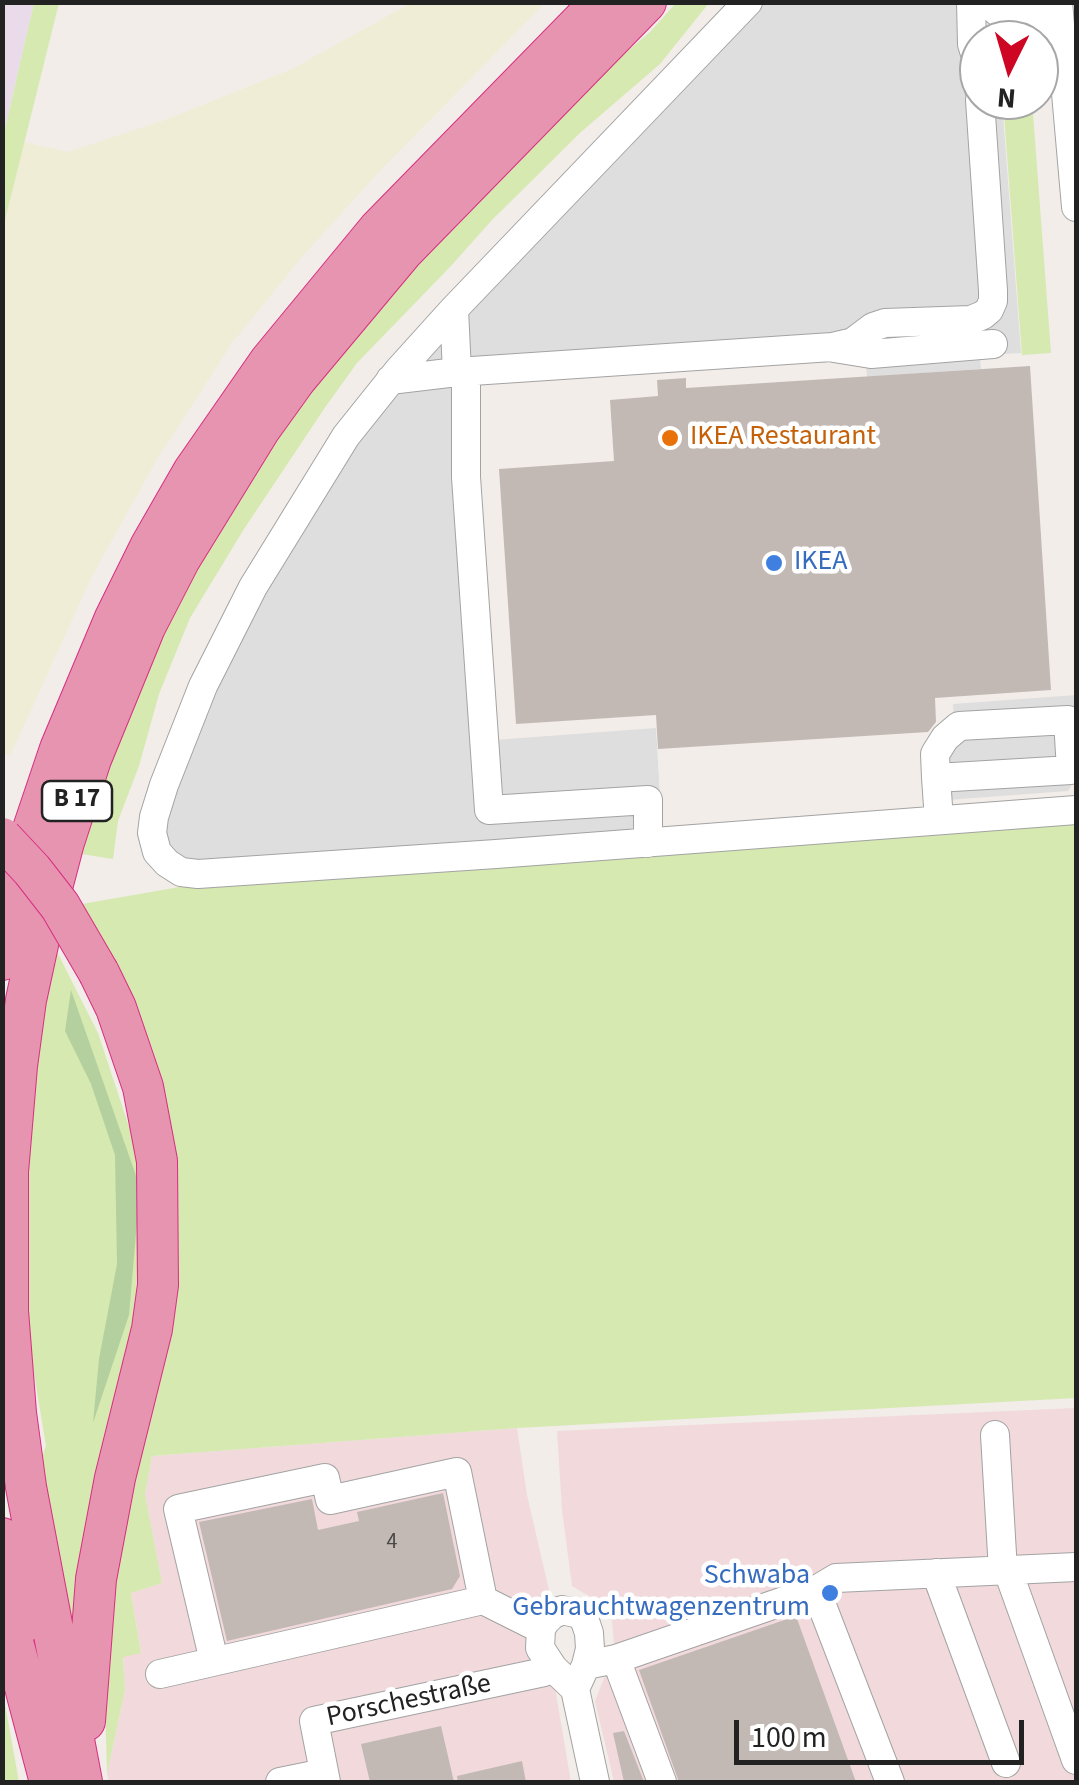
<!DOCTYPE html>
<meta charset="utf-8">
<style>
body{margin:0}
#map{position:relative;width:1079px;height:1785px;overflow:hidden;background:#f2ede9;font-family:"Source Sans 3",sans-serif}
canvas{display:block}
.frame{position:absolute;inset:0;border:5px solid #222;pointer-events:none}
.north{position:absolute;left:959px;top:20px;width:100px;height:100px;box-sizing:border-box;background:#fff;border:2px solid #a7a7a7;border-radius:50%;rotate:185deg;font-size:28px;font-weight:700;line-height:40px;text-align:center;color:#222}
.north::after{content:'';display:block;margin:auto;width:35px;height:45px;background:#ce0624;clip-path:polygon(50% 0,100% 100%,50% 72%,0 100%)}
.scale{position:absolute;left:734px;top:1720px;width:290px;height:45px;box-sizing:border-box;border:5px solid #222;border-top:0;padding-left:12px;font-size:30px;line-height:35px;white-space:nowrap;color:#222;-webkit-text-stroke:8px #fff;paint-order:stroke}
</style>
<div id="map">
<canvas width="1079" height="1785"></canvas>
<div class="frame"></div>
<div class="north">N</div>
<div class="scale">100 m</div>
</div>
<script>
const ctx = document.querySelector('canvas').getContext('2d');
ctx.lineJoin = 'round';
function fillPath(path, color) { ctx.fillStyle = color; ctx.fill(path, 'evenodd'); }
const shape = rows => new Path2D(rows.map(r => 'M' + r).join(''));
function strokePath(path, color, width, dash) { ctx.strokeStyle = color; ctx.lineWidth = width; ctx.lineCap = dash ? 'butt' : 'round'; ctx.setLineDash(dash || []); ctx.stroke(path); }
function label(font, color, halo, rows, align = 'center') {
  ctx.font = font + ' "Source Sans 3",sans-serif'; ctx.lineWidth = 9; ctx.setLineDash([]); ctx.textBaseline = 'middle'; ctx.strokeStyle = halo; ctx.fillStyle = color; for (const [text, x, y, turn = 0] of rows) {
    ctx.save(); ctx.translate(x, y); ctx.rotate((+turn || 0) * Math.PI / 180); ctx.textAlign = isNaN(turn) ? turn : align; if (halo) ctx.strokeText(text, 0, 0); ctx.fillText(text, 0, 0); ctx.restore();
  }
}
const commercial = shape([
 [1076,1408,1076,1782,614,1782,595,1701,610,1663,614,1645,612,1621,596,1600,572,1586,562,1510,557,1431],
 [517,1428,527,1495,551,1599,529,1622,530,1660,555,1688,571,1782,109,1782,107,1774,125,1690,123,1656,141,1652,131,1593,162,1583,145,1494,152,1456]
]);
const industrial = shape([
 [3,3,34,3,3,137]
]);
const farmland = shape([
 [411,3,545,3,376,175,301,258,232,343,156,461,92,576,10,756,3,753,2,228,24,142,68,152,165,120,292,69]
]);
const grass = shape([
 [34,3,59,3,3,228,3,137],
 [676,3,709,3,660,64,581,132,492,220,450,267,357,363,326,406,244,529,190,618,159,694,139,766,118,821,113,859,75,853,143,659,302,386,569,101,650,32],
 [990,100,1032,100,1051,353,1022,355,1003,101,990,102],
 [1076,824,1076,1398,517,1428,152,1456,145,1494,162,1583,131,1593,141,1653,123,1657,125,1690,107,1774,104,1664,108,1598,174,1245,82,904,191,885,503,858],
 [48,934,98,1033,140,1160,136,1307,73,1660,37,1470,46,1446,30,1349,16,1195],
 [3,1693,19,1782,3,1782]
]);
const forest = shape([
 [71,990,140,1187,129,1315,93,1423,99,1359,117,1264,115,1155,91,1084,65,1031]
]);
const parking = shape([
 [748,3,971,3,977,104,1002,102,1021,353,867,362,845,356,472,383,494,740,656,728,662,832,181,872,154,817,164,785,346,436],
 [980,357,981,369,867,377,866,364],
 [1076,695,1076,778,1068,791,947,800,945,755,955,737,953,704]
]);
const building = shape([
 [1030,366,1051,690,935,698,936,722,928,732,658,749,656,715,516,724,499,469,614,461,610,400,658,396,657,380,686,378,686,388],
 [443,1493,460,1576,452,1589,227,1641,199,1522,312,1499,318,1530,359,1521,357,1512],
 [796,1616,856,1782,679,1782,639,1670],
 [441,1726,454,1782,370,1782,361,1744],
 [624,1731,644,1782,624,1782,613,1733],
 [522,1761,526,1782,458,1782,457,1776]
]);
const minor = shape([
 [748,2,454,309,398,371,346,436,253,587,203,686,164,785,154,817,152,833,157,852,167,863,181,872,198,874,496,854,1076,810],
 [971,2,972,44,977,60,979,89],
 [986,2,999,13,1013,17,1059,16],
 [1058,2,1076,207],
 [1009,40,1061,37],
 [454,309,457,372],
 [834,348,871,354,993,344],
 [466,371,466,477,489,810,648,800,648,843],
 [390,380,457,372,832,347,853,342,873,327,885,323,971,320,983,315,989,310,993,301,993,291,980,100],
 [936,778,1071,770,1068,720,959,726,945,738,935,754,936,778,939,820],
 [995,1435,1003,1571],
 [1008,1571,1076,1760],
 [936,1573,1006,1763],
 [816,1590,890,1782],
 [616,1659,662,1782],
 [214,1661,178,1509,325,1478,330,1500,457,1472,483,1600,541,1629],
 [586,1665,616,1659,816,1590,836,1578,1076,1567],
 [160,1674,483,1600],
 [575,1689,586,1665,590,1649,589,1633,585,1621,579,1614,562,1610,552,1615,545,1622,541,1629,540,1648,553,1668,575,1689,595,1782],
 [280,1782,324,1773],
 [326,1782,314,1721,544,1672,553,1668]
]);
const highway = shape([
 [2,960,32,832,60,749,115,618,150,547,193,472,270,361,378,230,601,2],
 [2,1538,18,1627],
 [2,1600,50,1782],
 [85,1721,96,1579,115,1478,152,1329,158,1285,157,1161,143,1087,116,1008,99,973],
 [82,1782,26,1487,16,1413,8,1311,8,1172,17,1066,26,1000,42,926,64,842,91,759,145,627,180,559,260,429,296,379,404,250,646,2]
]);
const highwayBridge = shape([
 [2,838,32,870,60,906,99,973]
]);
const markers = [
 [670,438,10,"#e8710a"],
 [774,563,10,"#3f7fe0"],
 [830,1593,10,"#3f7fe0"]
];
const numberNames = [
 ["4",392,1543]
];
const shields = [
 [77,801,70]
];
const shieldNames = [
 ["B 17",77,801]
];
const foodNames = [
 ["IKEA Restaurant",690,438]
];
const shopNames = [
 ["IKEA",794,563],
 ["Schwaba",810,1577,"right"],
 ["Gebrauchtwagenzentrum",810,1609,"right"]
];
const streetNames = [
 ["Porschestraße",409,1702,-12]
];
fillPath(commercial, '#f1d9dc');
fillPath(industrial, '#eadbea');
fillPath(farmland, '#efedd5');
fillPath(grass, '#d5e9b1');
fillPath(forest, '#b5d09f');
fillPath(parking, '#dedede');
fillPath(building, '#c2b9b5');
strokePath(minor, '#a3a3a3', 30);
strokePath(highway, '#d72e82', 42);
strokePath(minor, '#fff', 28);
strokePath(highway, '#e694af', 40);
strokePath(highwayBridge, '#d72e82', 42, []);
strokePath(highwayBridge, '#e694af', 40);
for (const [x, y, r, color] of markers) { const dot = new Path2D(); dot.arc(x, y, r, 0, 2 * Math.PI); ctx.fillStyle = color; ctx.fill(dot); strokePath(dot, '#fff', 4); }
label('22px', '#4a4847', null, numberNames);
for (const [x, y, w] of shields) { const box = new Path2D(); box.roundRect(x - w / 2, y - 20, w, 40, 8); ctx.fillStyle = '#fff'; ctx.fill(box); strokePath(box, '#222', 2.5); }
label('bold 25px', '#222', null, shieldNames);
label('28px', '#c56008', '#fff', foodNames, 'left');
label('28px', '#366cbe', '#fff', shopNames, 'left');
label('28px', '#222', '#fff', streetNames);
</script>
